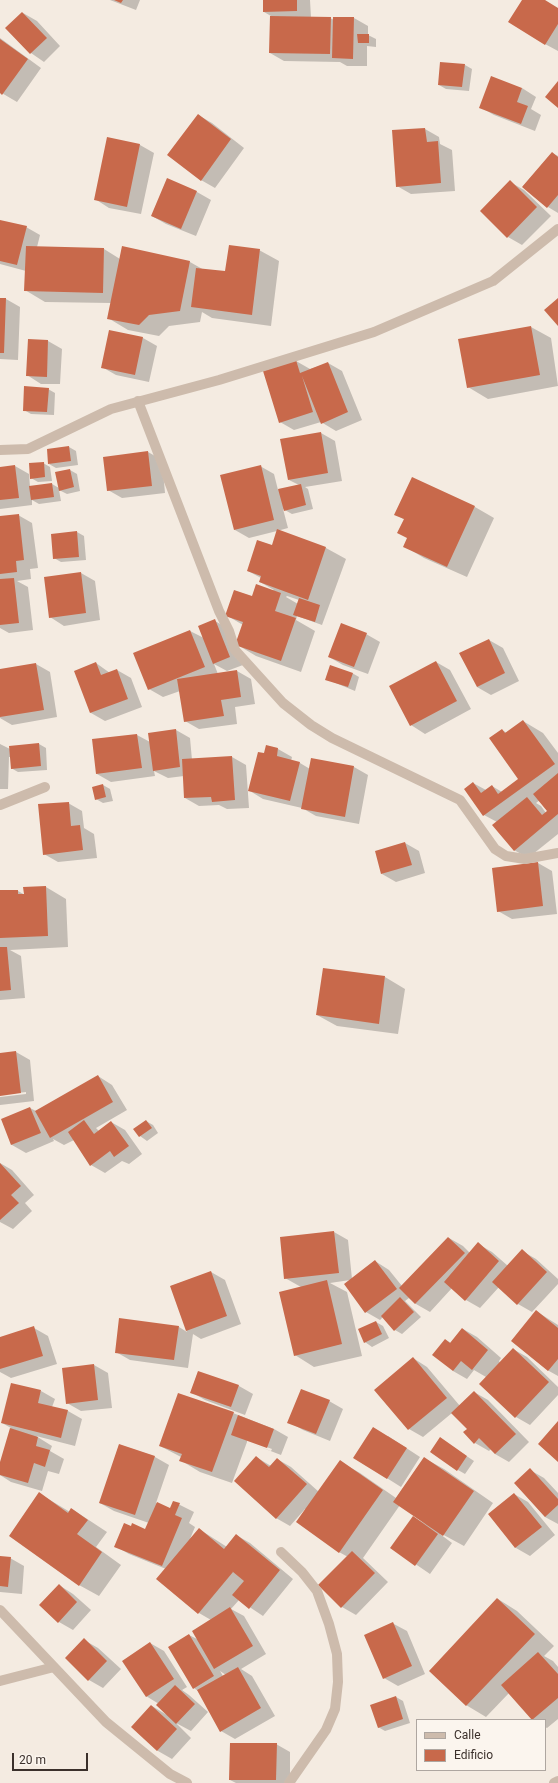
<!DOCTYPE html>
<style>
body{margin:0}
#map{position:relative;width:558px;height:1783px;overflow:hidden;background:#f4ebe1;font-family:Roboto,sans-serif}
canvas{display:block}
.legend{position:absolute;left:416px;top:1719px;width:130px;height:52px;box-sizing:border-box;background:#fbf5ee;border:1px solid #aea6a0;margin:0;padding:5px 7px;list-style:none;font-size:12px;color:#3b302b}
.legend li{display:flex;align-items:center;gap:8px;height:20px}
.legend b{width:20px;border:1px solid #aea6a0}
.scale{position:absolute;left:12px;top:1753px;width:76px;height:18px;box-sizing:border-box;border:2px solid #3b302b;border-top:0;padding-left:5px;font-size:12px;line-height:14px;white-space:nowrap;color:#3b302b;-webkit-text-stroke:3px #fbf5ee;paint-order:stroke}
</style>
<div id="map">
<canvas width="558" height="1783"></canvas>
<ul class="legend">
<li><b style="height:5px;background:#cdbbac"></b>Calle</li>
<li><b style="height:11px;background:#c8694b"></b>Edificio</li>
</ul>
<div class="scale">20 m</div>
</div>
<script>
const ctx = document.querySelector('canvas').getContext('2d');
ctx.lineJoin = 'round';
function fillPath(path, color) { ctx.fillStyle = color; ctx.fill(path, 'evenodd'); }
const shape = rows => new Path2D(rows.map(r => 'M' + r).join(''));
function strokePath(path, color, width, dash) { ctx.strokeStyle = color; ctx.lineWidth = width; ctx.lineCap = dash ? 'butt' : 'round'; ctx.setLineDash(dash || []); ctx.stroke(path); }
const shadow = shape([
 [110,0,140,0,136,10],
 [264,0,310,0,311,18,330,18,334,20,354,18,368,26,368,35,376,39,376,47,367,46,367,66,347,66,340,62,284,61,270,53,271,16,264,12],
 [523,0,544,0,558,9,558,51,545,44],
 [23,13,37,21,60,46,44,62,31,53],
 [0,38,41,68,17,102,0,92],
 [465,65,472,69,469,91,446,89,439,85],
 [522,88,536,97,531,109,541,115,535,131,494,115,480,107],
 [198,115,212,123,244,148,215,188,201,180],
 [425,129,439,137,440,144,452,150,455,191,411,194,397,186,393,131],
 [108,138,140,145,154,153,141,214,109,208,95,199],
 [552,153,558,156,558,213,548,207,523,186],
 [167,179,197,192,211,200,196,236,166,224,152,216],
 [510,182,524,190,551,216,522,245,508,237,481,211],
 [0,221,26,227,40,235,37,247,104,249,120,259,122,248,190,262,204,270,226,272,259,250,279,261,271,326,212,318,202,312,200,322,169,326,159,336,128,330,108,318,111,303,45,302,25,290,26,271,0,264],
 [0,299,6,299,20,307,18,360,0,359],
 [531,327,551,338,558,386,488,399,468,387],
 [110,331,143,338,157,346,149,382,116,375,102,367],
 [29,340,48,341,62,349,60,384,41,384,27,375],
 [296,361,310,369,328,363,342,371,362,420,336,431,321,422,294,430,280,422],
 [48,389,55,393,54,415,31,414,24,410],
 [321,433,335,441,342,481,305,487,308,489,313,509,292,514,283,509,288,528,277,531,326,548,346,559,322,625,297,616,296,620,315,631,301,672,256,656,236,644,243,625,226,615,252,597,274,590,260,582,261,578,248,571,272,547,277,531,249,538,235,530,260,466,274,474,278,490,299,485,289,480],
 [287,596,299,600,298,604,286,597],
 [69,447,76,451,78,465,56,468,49,464],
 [148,452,162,460,165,493,122,498,108,490],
 [43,463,50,467,52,481,38,482,31,478],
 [15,466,29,474,30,487,52,484,59,488,70,470,77,474,80,491,67,494,59,490,61,501,39,504,32,500,32,505,0,509,0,468],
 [475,507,494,518,467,577,424,558,404,546,408,538,405,520,395,514],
 [18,515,32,523,38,568,30,569,31,579,17,581,28,587,33,630,9,633,0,628,0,517],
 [77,532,84,536,86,560,61,562,54,558],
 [81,573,95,581,100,620,64,626,50,617],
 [215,621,229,629,243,665,227,671,214,664,218,674,237,671,251,679,255,704,235,707,237,724,199,729,185,721,180,691,163,697,149,689,135,653,190,631,204,638],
 [366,634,380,642,368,674,343,665,329,657],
 [489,640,503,648,519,681,491,695,477,687],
 [436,662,450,670,471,709,425,734,411,725,391,687],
 [96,663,110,673,117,670,131,678,142,707,105,721,91,713],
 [36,664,50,672,57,717,12,725,0,718,0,670],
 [352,673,359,677,355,691,326,679],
 [523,721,543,733,558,753,558,834,528,858,514,850,497,822,484,815,473,783,486,790,492,786,502,792,519,780,502,730,507,733],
 [540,800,549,811,546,813,541,806,536,803],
 [176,730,190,738,192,760,232,757,246,765,249,808,227,809,219,805,199,806,185,798,184,776,168,778,154,771,155,776,111,782,97,774,93,740,137,735,150,742],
 [0,744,10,749,39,744,46,748,47,770,18,772,11,768,11,757,9,757,8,789,0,789],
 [267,746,278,749,292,757,291,761,300,763,310,769,354,767,368,775,359,824,316,816,302,808,263,799,250,791],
 [103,785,110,789,113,801,103,803,96,799],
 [68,803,82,811,84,828,94,834,97,858,58,862,44,854],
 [405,843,419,851,425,873,396,882,382,874],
 [538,863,552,871,557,914,512,919,498,911,493,868],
 [46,887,66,899,68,947,10,950,21,956,25,998,0,1000,0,891,18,891,25,895],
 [385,977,405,989,398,1034,337,1026,317,1015],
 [16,1052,30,1060,34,1101,0,1105,0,1097,26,1094,26,1092,0,1095,0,1054],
 [98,1076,112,1085,127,1110,96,1128,99,1131,111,1122,125,1130,142,1154,129,1164,122,1161,105,1173,91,1165,74,1140,64,1145,53,1139,54,1141,26,1153,12,1145,2,1120,30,1108,36,1111],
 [146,1121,153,1125,158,1133,147,1141,140,1136,135,1129],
 [0,1163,12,1170,34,1195,25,1203,32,1211,13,1229,0,1222],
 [334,1232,348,1240,352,1279,375,1261,389,1270,402,1286,449,1238,463,1246,470,1253,478,1244,492,1252,508,1266,522,1251,536,1259,558,1279,558,1284,532,1312,518,1304,499,1287,480,1308,466,1300,452,1288,430,1312,416,1304,409,1298,405,1301,421,1317,402,1334,395,1330,383,1317,380,1320,366,1312,350,1280,330,1283,347,1292,362,1356,314,1367,295,1355,301,1287,285,1278],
 [211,1272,225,1280,241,1324,201,1339,193,1334,188,1368,130,1360,116,1352,179,1327,187,1332,171,1286],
 [536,1311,558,1325,558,1376,549,1371,512,1341],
 [376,1322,383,1326,389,1338,372,1347,365,1342,359,1330],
 [34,1328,48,1336,57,1364,11,1378,0,1372,0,1338],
 [463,1329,477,1337,501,1358,499,1361,500,1363,513,1349,527,1357,558,1387,558,1395,530,1425,516,1417,486,1377,474,1370,467,1379,453,1371,446,1340,451,1343],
 [413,1358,427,1367,460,1406,474,1392,488,1400,529,1442,509,1462,495,1454,491,1449,489,1451,475,1443,468,1429,452,1413,423,1437,409,1429],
 [94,1365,108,1373,112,1408,81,1411,67,1403],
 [198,1372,239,1386,253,1394,245,1415,205,1400,191,1392],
 [41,1391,55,1399,52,1407,68,1411,82,1419,75,1446,36,1436,52,1446,50,1451,64,1459,59,1474,48,1471,42,1491,11,1482,0,1475,0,1465,11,1428,2,1423],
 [329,1401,343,1409,330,1441,303,1430,289,1422],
 [233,1413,274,1429,288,1437,281,1455,247,1442,232,1483,200,1472,180,1460,181,1457,160,1446],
 [247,1440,272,1449,271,1451,247,1442],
 [388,1436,420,1457,401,1487,355,1458],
 [447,1443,474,1461,465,1474,458,1470],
 [119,1445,155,1457,169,1465,156,1503,170,1509,174,1502,194,1512,189,1523,195,1527,190,1539,199,1529,227,1547,236,1535,250,1543,293,1579,263,1616,239,1600,231,1609,244,1616,266,1654,241,1669,252,1676,275,1716,235,1739,221,1731,198,1691,194,1688,170,1647,189,1635,199,1640,211,1620,199,1613,166,1569,129,1554,115,1546,146,1530,149,1523,114,1511,100,1503],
 [220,1671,226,1675,223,1676],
 [256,1457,271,1466,277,1459,291,1467,319,1492,341,1462,360,1473,396,1498,424,1458,444,1469,493,1503,464,1546,440,1533,440,1534,452,1543,430,1574,392,1548,413,1517,426,1524,426,1523,400,1505,363,1558,388,1582,356,1615,342,1607,348,1557,339,1552,305,1509,290,1526,276,1518],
 [530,1470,544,1478,558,1493,558,1524,545,1517,515,1483],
 [40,1494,70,1512,72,1509,107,1532,96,1547,121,1565,99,1596,79,1585],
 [514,1494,528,1502,555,1535,530,1556,516,1548,489,1514],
 [0,1557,10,1558,24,1566,22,1594,0,1592],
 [59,1585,73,1594,91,1610,73,1630,59,1622],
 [498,1599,517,1611,554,1646,544,1656,553,1661,558,1667,558,1719,547,1728,545,1727,545,1720,533,1720,509,1693,486,1717,466,1705],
 [392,1623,407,1631,425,1674,398,1686,384,1678],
 [84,1640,98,1648,121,1669,103,1688,89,1680,66,1658],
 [150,1643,164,1651,187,1687,182,1690,189,1695,208,1712,191,1731,176,1723,191,1738,172,1759,158,1751,132,1727,152,1706,167,1715,159,1704,146,1696],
 [396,1697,403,1701,410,1723,385,1731,378,1727],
 [276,1744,290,1752,290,1783,236,1783,230,1780]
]);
const building = shape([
 [114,0,123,0,121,3],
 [263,0,297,0,297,11,263,12],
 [522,0,545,0,558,8,558,24,545,45,508,22],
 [22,12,47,38,30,54,5,28],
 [270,16,331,17,330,54,269,53],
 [333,17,354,17,353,59,332,58],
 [357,34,369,34,369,43,358,43],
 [0,39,28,59,2,95,0,93],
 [440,62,465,64,462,87,438,85],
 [491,76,522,88,517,102,528,106,521,124,479,108],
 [558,81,558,108,545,97],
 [198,114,231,139,201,181,167,155],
 [425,128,427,142,438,141,441,183,396,187,392,130],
 [107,137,140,144,127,207,94,200],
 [552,152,558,157,558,195,547,208,522,187],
 [167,178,197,191,181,229,151,216],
 [510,180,537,207,507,238,480,211],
 [0,220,27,226,17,265,0,261],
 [229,245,260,249,252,315,191,307,196,268,225,271],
 [26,246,104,248,103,293,24,291],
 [122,246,190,261,180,311,149,315,139,325,107,319],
 [0,298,6,298,4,353,0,353],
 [558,298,558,326,544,310],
 [531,326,540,375,467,388,458,339],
 [109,330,143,337,135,375,101,368],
 [28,339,48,340,47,377,26,376],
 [296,360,300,373,328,362,348,412,321,424,302,376,313,412,279,423,263,371],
 [24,386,49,388,47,412,23,411],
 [321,432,328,473,288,480,280,439],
 [69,446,71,461,48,464,47,449],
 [148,451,152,486,107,491,103,457],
 [44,462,45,477,30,479,29,463],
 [15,465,19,498,0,500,0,467],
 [261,465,274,520,234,530,220,475],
 [70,469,74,487,59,491,55,472],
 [412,477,475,506,447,567,403,547,407,538,397,533,404,519,394,515],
 [52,483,54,497,31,500,29,486],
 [301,484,306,505,284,511,278,489],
 [19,514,24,560,16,561,17,572,0,574,0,516],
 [277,529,326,547,308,600,259,582,261,576,247,571,257,540,272,545],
 [77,531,79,557,53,559,51,534],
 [81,572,86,613,49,618,44,577],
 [14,578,19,623,0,625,0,579],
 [256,584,281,593,275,611,296,618,281,661,235,645,243,622,225,616,234,590,252,596],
 [299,598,320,605,315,622,293,615],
 [215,619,230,657,213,664,198,626],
 [341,623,367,633,354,667,328,657],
 [190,630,205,667,148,690,133,653],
 [489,639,505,673,477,687,459,653],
 [436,661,457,701,410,726,389,686],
 [96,662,101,675,117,669,128,699,90,713,74,671],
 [36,663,44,710,0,717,0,669],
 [330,665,353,673,348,687,325,680],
 [237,670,241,697,221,700,224,716,184,722,177,679],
 [523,720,555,764,483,816,464,789,473,782,481,793,492,785,498,794,518,779,489,738,502,729,505,733],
 [176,729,180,767,153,771,148,733],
 [137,734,142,768,96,774,92,739],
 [39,743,41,766,11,769,9,746],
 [266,745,278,748,277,756,300,762,290,801,248,791,258,752,264,753],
 [232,756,235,800,212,802,211,797,184,798,182,759],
 [311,758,354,766,345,817,301,809],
 [558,773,558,814,514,851,492,825,527,797,542,815,547,811,533,794],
 [103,784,106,797,95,800,92,787],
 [69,802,71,826,80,825,83,850,43,855,38,804],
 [405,842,412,865,381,874,375,851],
 [538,862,543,906,497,912,492,868],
 [46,886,48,936,0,938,0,890,18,890,18,894,24,894,23,887],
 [0,947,7,947,11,990,0,991],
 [323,968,385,976,379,1024,316,1015],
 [16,1051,21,1093,0,1096,0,1053],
 [98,1075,113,1102,50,1138,35,1111],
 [30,1107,41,1133,11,1145,1,1119],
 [84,1120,94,1134,111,1121,129,1146,114,1157,110,1151,90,1166,68,1132],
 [146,1120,152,1128,139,1137,133,1129],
 [0,1163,21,1186,11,1195,19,1203,0,1220],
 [334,1231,339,1273,284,1279,280,1237],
 [448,1237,465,1253,415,1304,399,1288],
 [478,1242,499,1261,465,1301,444,1282],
 [522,1249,547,1272,517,1305,492,1282],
 [375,1260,397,1289,365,1313,344,1284],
 [211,1271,227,1316,186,1331,170,1286],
 [327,1280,342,1344,294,1356,279,1292],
 [400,1297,414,1312,394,1331,381,1316],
 [536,1310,558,1328,558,1359,548,1371,511,1341],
 [119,1318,179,1326,174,1360,115,1353],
 [376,1321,382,1334,364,1343,358,1329],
 [34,1326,43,1356,0,1369,0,1337],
 [462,1328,488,1350,472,1370,461,1361,453,1371,432,1355,445,1339,450,1343],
 [513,1348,549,1382,515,1418,479,1384],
 [413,1357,447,1398,408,1430,374,1390],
 [94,1364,98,1400,66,1404,62,1368],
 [198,1371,239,1385,231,1407,190,1393],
 [11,1383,41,1390,38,1403,68,1410,61,1438,1,1423],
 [301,1389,330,1400,316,1434,287,1423],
 [474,1391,516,1434,495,1454,479,1438,474,1444,463,1432,467,1429,451,1413],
 [178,1393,234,1412,212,1472,179,1461,182,1454,159,1446],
 [238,1415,274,1429,267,1448,231,1435],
 [558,1421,558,1462,538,1444],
 [373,1427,407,1448,387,1479,353,1458],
 [10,1428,38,1437,36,1446,50,1450,45,1467,34,1463,28,1483,0,1475,0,1462],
 [440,1437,467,1456,457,1471,430,1452],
 [119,1444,155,1456,135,1515,99,1503],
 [256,1456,269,1467,277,1458,307,1484,276,1519,234,1481],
 [424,1457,474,1491,443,1536,393,1502],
 [340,1460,383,1490,339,1553,296,1522],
 [530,1468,558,1499,558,1505,545,1517,514,1483],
 [39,1492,68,1513,71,1508,88,1520,77,1534,102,1552,79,1586,9,1536],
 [514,1493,542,1527,515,1548,488,1514],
 [173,1501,180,1503,175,1515,182,1518,162,1566,114,1547,124,1523,131,1526,132,1523,145,1529,157,1502,170,1508],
 [413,1516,438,1534,415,1566,390,1548],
 [199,1528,224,1549,236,1534,280,1570,249,1609,232,1595,244,1581,216,1558,233,1572,198,1614,156,1579],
 [352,1551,375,1573,341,1608,318,1585],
 [0,1556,11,1557,8,1587,0,1586],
 [59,1584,77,1602,58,1623,39,1605],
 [497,1598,535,1634,466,1706,429,1671],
 [230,1607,253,1646,214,1669,192,1631],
 [393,1622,412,1666,383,1679,364,1635],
 [189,1634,214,1676,193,1689,168,1647],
 [84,1638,107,1661,88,1681,65,1658],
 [150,1642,174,1679,146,1697,122,1661],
 [538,1652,558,1674,558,1698,532,1720,501,1685],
 [238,1667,261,1708,220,1732,197,1690],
 [175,1685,195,1704,176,1724,156,1705],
 [396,1696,403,1719,378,1728,370,1705],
 [151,1705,177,1729,157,1751,131,1727],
 [230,1743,277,1743,276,1780,229,1780]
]);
const minor = shape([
 [138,401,219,611,229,631,235,650,283,703,311,725,332,738,460,800,495,849,506,856,525,859,558,853],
 [0,450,28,449,111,409,219,380,374,332,493,281,558,229],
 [0,805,45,787],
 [281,1552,302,1572,317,1591,329,1624,337,1654,338,1682,335,1709,326,1730,289,1783],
 [0,1610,106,1722,170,1774,187,1783],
 [0,1681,54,1667],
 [554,1783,558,1781]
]);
fillPath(shadow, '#0003');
fillPath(building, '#c8694b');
strokePath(minor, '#cdbbac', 10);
</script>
